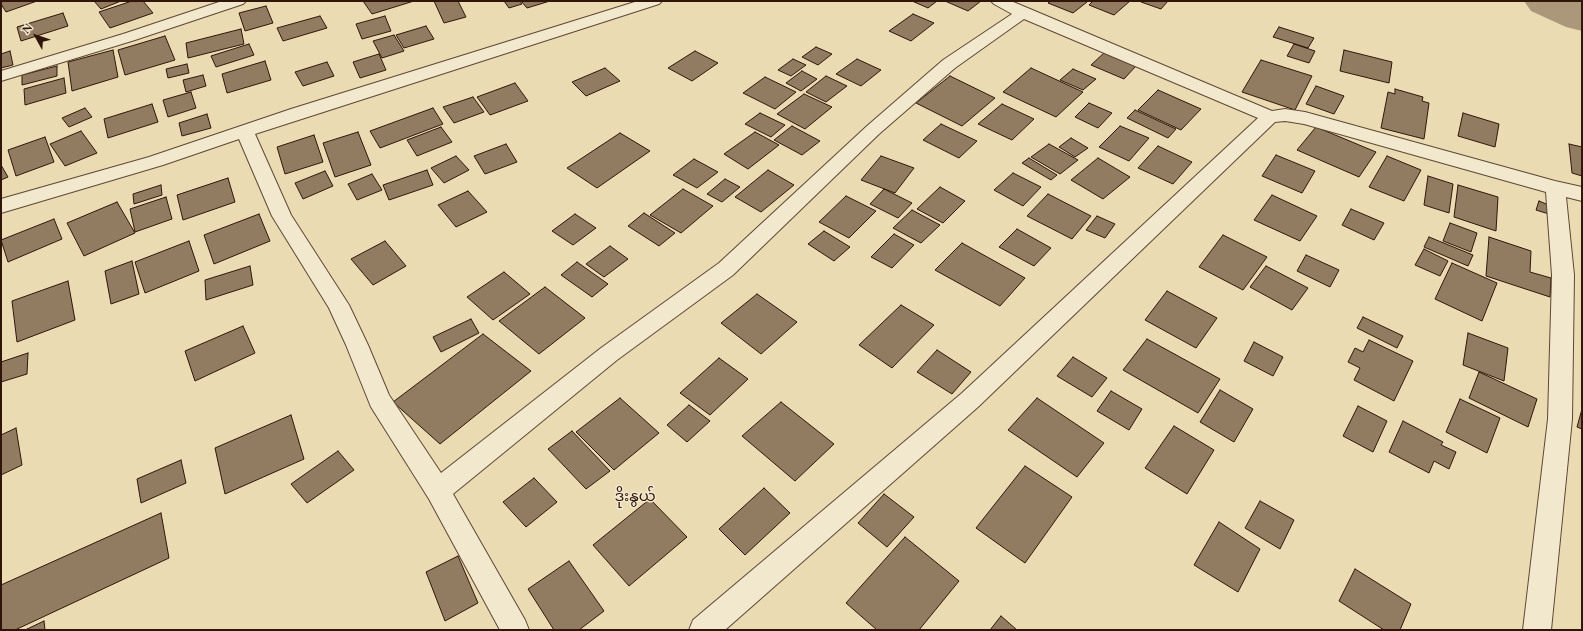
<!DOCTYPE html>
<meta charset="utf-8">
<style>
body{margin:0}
#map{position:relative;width:1583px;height:631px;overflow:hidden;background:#eadbb3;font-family:"EB Garamond",serif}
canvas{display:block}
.frame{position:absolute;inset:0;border:2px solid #30160a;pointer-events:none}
.north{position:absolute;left:16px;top:16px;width:40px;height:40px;-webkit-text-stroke:3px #f1e8ce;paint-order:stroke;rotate:310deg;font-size:11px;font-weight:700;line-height:16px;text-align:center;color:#30160a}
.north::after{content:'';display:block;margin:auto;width:14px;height:18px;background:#30160a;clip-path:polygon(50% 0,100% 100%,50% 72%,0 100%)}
</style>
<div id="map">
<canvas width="1583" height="631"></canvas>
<div class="frame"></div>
<div class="north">N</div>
</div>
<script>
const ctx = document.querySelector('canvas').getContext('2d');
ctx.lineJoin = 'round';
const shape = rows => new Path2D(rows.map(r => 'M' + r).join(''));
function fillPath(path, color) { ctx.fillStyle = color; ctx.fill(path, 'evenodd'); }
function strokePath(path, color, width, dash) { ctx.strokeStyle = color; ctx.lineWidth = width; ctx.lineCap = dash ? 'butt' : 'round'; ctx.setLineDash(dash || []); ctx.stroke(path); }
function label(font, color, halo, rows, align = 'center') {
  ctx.font = font + ' "EB Garamond","Noto Sans Myanmar",serif'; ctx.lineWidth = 3; ctx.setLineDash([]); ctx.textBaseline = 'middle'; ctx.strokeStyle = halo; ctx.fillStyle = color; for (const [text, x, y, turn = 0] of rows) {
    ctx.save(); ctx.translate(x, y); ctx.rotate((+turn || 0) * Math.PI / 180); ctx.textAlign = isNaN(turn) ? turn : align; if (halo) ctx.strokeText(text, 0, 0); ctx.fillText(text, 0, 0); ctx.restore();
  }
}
const river = shape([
 [1524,1,1582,1,1582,31,1566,27,1531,11,1524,1]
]);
const building = shape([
 [1,1,37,1,6,12,1,4,1,1],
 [94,1,121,1,101,9,94,1],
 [132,1,143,1,153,13,110,28,99,12,132,1],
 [363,1,414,1,372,14,363,1],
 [434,1,458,1,466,17,444,23,434,1],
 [504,1,520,1,522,4,509,8,504,1],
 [521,1,550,1,527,8,521,1],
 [912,1,937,1,928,8,912,1],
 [945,1,981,1,968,11,945,1],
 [1051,1,1084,1,1087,2,1073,13,1048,3,1051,1],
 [1093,1,1130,1,1114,15,1089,5,1093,1],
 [1142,1,1168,1,1161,9,1141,2,1142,1],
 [266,6,273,23,245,31,239,13,266,6],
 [63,13,68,26,21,41,17,27,63,13],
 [913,14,934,23,911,41,889,31,913,14],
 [320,16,327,28,283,41,277,28,320,16],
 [385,16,391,31,362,39,356,24,385,16],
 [426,26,434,39,404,48,396,35,426,26],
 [1279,27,1314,38,1308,48,1273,37,1279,27],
 [241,29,244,44,188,58,186,43,241,29],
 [394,35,404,51,382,58,373,41,394,35],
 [165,36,175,60,125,75,118,50,165,36],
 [249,44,254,55,216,67,211,56,249,44],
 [1294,44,1315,51,1309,63,1287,56,1294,44],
 [816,47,832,54,818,65,802,57,816,47],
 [113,50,118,77,72,91,68,62,113,50],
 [1344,50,1392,62,1389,83,1340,71,1344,50],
 [10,51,13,65,1,68,1,54,10,51],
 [695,51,718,63,692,81,668,68,695,51],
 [1104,53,1136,66,1124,79,1091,65,1104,53],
 [379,54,386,70,360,78,353,62,379,54],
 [793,59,806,65,791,76,778,70,793,59],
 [857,59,881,70,861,86,836,74,857,59],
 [1261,60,1312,76,1295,110,1242,92,1261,60],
 [265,61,271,80,227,93,222,74,265,61],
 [327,62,334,76,303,86,295,72,327,62],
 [187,64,189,73,168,78,166,69,187,64],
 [57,66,57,76,22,85,22,75,57,66],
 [605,68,620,81,586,96,572,82,605,68],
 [1031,68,1083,92,1056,117,1003,92,1031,68],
 [1073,69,1096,79,1083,90,1060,80,1073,69],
 [802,71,817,79,801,91,786,83,802,71],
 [203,75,206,86,186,92,183,80,203,75],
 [826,76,847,86,826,102,806,92,826,76],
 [950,76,995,98,962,126,916,103,950,76],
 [765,77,796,92,775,109,743,93,765,77],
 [64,78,66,93,25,105,24,89,64,78],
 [515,83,528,101,490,115,477,97,515,83],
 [1316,86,1344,96,1334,114,1306,104,1316,86],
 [1395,89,1423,97,1422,101,1429,103,1424,139,1381,128,1388,92,1395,94,1395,89],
 [1158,90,1201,109,1181,130,1138,110,1158,90],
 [191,92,196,108,168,117,163,100,191,92],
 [804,94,832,107,805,129,777,114,804,94],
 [473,97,484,112,454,123,443,107,473,97],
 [1089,103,1112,113,1098,128,1075,117,1089,103],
 [152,104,158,122,108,138,104,119,152,104],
 [1002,104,1034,119,1012,140,978,124,1002,104],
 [85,108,92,117,69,127,62,118,85,108],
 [433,108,443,124,380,148,370,131,433,108],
 [1135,110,1176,129,1168,138,1127,118,1135,110],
 [760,113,785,125,771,137,745,124,760,113],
 [1463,113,1499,124,1495,147,1458,136,1463,113],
 [207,114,211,128,182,136,179,123,207,114],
 [941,124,977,141,959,158,923,140,941,124],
 [792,126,820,141,802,155,774,140,792,126],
 [1120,126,1149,138,1129,161,1099,147,1120,126],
 [441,127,452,142,417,156,407,140,441,127],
 [1316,127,1376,152,1359,177,1297,150,1316,127],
 [81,131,97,153,65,166,50,144,81,131],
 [358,132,371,165,335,177,323,143,358,132],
 [755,132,779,145,748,169,724,154,755,132],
 [620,133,650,151,597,188,567,168,620,133],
 [314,135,323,162,285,174,277,147,314,135],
 [45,137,54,162,16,176,8,150,45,137],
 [1071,138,1088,148,1075,157,1059,147,1071,138],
 [506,144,517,162,485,174,474,156,506,144],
 [1049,144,1078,160,1060,174,1031,157,1049,144],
 [1569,144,1582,147,1582,176,1572,173,1569,144],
 [1158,146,1192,162,1173,184,1138,168,1158,146],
 [1276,155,1315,171,1302,193,1262,176,1276,155],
 [456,156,469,170,444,183,431,168,456,156],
 [881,156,914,168,895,193,861,180,881,156],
 [1387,156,1421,170,1404,201,1369,187,1387,156],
 [1029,158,1057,175,1051,180,1022,163,1029,158],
 [1098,158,1130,177,1103,199,1071,180,1098,158],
 [694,159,718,172,697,188,673,175,694,159],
 [1,165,8,177,1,180,1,165],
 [427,170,433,185,389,200,383,185,427,170],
 [768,170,794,185,761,212,735,197,768,170],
 [325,171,333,186,303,199,295,183,325,171],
 [1013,173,1041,187,1023,206,994,190,1013,173],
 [372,174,382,190,357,200,348,184,372,174],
 [1428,176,1453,184,1449,213,1424,205,1428,176],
 [228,178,235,202,183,220,177,195,228,178],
 [725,179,740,187,722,202,707,194,725,179],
 [161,185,162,195,134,204,133,194,161,185],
 [1458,185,1498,197,1496,231,1454,217,1458,185],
 [940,187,965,201,943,223,917,209,940,187],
 [683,189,713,206,681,233,650,215,683,189],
 [884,189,912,203,898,218,870,204,884,189],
 [468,191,487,212,456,227,438,205,468,191],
 [1048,194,1091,216,1072,239,1027,216,1048,194],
 [1272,195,1317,216,1300,241,1254,220,1272,195],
 [846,196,876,211,849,238,819,222,846,196],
 [166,197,172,219,135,232,130,209,166,197],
 [1539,201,1551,206,1549,214,1536,210,1539,201],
 [117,202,135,233,84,256,67,223,117,202],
 [1351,209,1384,223,1374,240,1342,225,1351,209],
 [912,210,940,225,921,243,893,228,912,210],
 [644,213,675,233,659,246,628,226,644,213],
 [259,214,270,241,214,264,204,235,259,214],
 [575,214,596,228,573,245,552,231,575,214],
 [1097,216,1115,224,1105,238,1086,230,1097,216],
 [54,219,62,239,8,262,1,240,54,219],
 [1450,223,1477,233,1471,252,1443,241,1450,223],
 [1017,229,1051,248,1034,266,999,247,1017,229],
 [824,231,850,247,834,261,808,244,824,231],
 [894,234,914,245,892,268,871,257,894,234],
 [1223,235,1267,257,1243,290,1199,267,1223,235],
 [1429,237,1473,255,1468,266,1424,247,1429,237],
 [1489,237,1531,251,1530,272,1551,278,1550,297,1486,276,1489,237],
 [189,241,199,271,145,293,135,262,189,241],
 [385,241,406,266,373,285,351,259,385,241],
 [962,243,1025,278,1000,306,935,270,962,243],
 [610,246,628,259,604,277,586,264,610,246],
 [1424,249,1448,261,1440,276,1415,265,1424,249],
 [1306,255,1339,270,1330,287,1297,271,1306,255],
 [132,261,139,294,111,304,105,271,132,261],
 [577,262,608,284,592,297,561,275,577,262],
 [1452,263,1497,283,1482,321,1435,299,1452,263],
 [250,266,253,285,206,300,205,280,250,266],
 [1266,266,1308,288,1292,310,1250,287,1266,266],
 [504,272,530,294,493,320,467,297,504,272],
 [68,281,75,320,17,342,12,301,68,281],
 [545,287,585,318,539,354,499,321,545,287],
 [1167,291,1217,318,1196,348,1145,320,1167,291],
 [757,294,797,322,761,354,721,323,757,294],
 [901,305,934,325,892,368,859,345,901,305],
 [1363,317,1403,336,1397,348,1357,328,1363,317],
 [471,319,479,333,441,352,433,337,471,319],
 [243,326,255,353,195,381,185,351,243,326],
 [1468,333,1508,348,1504,381,1463,365,1468,333],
 [483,334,531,371,440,444,393,402,483,334],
 [1147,339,1220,379,1198,413,1123,370,1147,339],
 [1369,340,1413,361,1394,401,1354,380,1360,368,1348,362,1355,348,1363,352,1369,340],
 [1254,342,1283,357,1273,376,1244,361,1254,342],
 [937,350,971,372,952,394,917,372,937,350],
 [28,353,27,374,1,382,1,362,28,353],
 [1073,357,1107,378,1092,397,1057,376,1073,357],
 [719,358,748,379,710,415,680,393,719,358],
 [1479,372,1537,399,1528,427,1469,398,1479,372],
 [1220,390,1253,409,1234,442,1200,422,1220,390],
 [1111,391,1142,409,1129,430,1097,411,1111,391],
 [620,398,659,433,614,470,576,432,620,398],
 [1037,398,1104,443,1077,477,1008,430,1037,398],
 [1460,399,1500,418,1487,453,1446,432,1460,399],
 [781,402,834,444,795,481,742,436,781,402],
 [689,405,710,421,687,442,667,425,689,405],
 [1358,406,1387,421,1373,452,1343,436,1358,406],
 [1582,409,1582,429,1577,427,1582,409],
 [291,415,304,459,225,494,215,448,291,415],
 [1403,421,1443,442,1441,445,1456,452,1449,469,1434,461,1429,473,1389,452,1403,421],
 [1174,426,1214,450,1187,494,1145,468,1174,426],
 [16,428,22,465,1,475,1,435,16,428],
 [572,431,610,471,586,489,548,449,572,431],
 [338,451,354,470,307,503,291,484,338,451],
 [181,460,186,483,141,503,137,479,181,460],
 [1025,466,1072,497,1025,563,976,528,1025,466],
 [534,478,557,502,526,527,503,502,534,478],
 [764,488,790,513,745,555,719,529,764,488],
 [884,494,914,517,887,547,858,523,884,494],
 [650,499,687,537,629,586,593,545,650,499],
 [1260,501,1294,520,1280,549,1245,528,1260,501],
 [161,513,169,558,15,630,1,630,1,585,161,513],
 [1219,522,1260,549,1238,592,1194,565,1219,522],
 [905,537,959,581,919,630,877,630,846,603,905,537],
 [458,556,478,603,445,621,426,572,458,556],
 [569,561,604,611,579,630,554,630,528,589,569,561],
 [1355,569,1411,604,1400,630,1384,630,1339,601,1355,569],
 [1001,616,1017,630,990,630,1001,616],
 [44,621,45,630,25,630,44,621]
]);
const minor = shape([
 [222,1,246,1,243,4,135,40,1,81,1,71,123,34,222,1],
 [638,1,662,1,659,4,255,134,291,215,349,305,368,345,389,395,441,473,601,348,719,263,867,126,943,60,1012,14,994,4,991,1,1011,1,1272,111,1285,109,1305,112,1555,181,1582,187,1582,201,1566,197,1574,275,1572,419,1551,630,1523,630,1548,419,1552,275,1546,192,1304,124,1285,121,1275,122,978,407,725,630,689,630,693,620,962,393,1258,118,1024,19,955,68,879,134,733,275,617,360,453,494,525,620,529,630,500,630,429,499,371,407,346,345,329,308,272,216,239,139,163,165,1,213,1,199,149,157,291,109,638,1]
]);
const quarterNames = [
 ["ဒိုးနွယ်",635,497]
];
fillPath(river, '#ab987a');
fillPath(building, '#917c62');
strokePath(building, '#30160a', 1);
strokePath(minor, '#5e4734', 2);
fillPath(minor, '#f1e8ce');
label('15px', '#30160a', '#f1e8ce', quarterNames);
</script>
